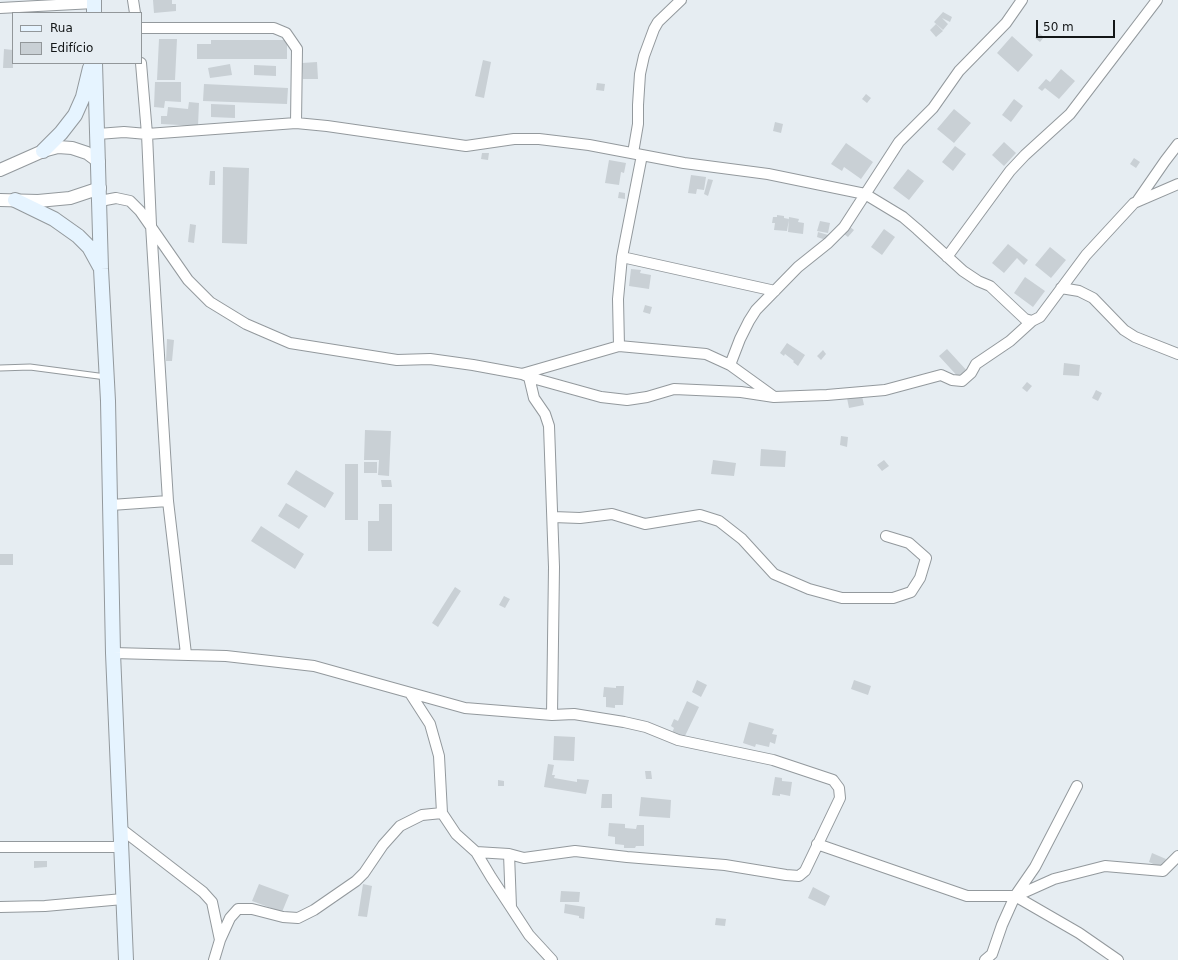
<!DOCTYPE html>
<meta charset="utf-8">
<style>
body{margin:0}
#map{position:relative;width:1178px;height:960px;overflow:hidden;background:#e6edf2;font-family:"DejaVu Sans",sans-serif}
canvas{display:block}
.legend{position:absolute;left:12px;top:12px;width:130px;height:52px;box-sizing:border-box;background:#e6edf2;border:1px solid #92979a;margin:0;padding:5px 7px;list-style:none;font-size:12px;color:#131617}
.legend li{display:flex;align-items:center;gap:8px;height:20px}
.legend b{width:20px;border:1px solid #92979a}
.scale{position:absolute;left:1036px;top:20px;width:79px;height:18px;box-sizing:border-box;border:2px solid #131617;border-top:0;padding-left:5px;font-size:12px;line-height:14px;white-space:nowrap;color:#131617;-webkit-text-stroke:3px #e6edf2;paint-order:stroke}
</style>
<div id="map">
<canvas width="1178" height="960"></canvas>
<ul class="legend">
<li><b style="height:5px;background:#e6f4ff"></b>Rua</li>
<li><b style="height:11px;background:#c9d0d5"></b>Edifício</li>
</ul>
<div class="scale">50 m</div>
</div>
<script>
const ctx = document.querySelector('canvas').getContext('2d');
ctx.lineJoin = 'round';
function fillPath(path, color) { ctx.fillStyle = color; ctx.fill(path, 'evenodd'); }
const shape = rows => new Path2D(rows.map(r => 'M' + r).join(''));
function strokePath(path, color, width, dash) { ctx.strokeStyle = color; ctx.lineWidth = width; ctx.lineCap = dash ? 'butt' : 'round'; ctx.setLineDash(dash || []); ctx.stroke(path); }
const building = shape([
 [153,0,172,0,172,4,176,4,176,11,154,13],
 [943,12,952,17,950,22,942,18,948,24,943,30,934,22],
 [936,24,943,31,936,37,930,30],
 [1039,33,1044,37,1040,42,1035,38],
 [1012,36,1033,55,1018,72,997,53],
 [159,39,177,39,175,80,157,80],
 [211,40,287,40,287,59,197,59,197,44,211,44],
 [4,49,13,50,13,68,3,68],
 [483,60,491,62,484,98,475,96],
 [317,62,318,79,303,79,302,63],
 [230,64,232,75,210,78,208,68],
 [254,65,276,66,276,76,254,75],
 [1061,69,1075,81,1059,99,1045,88,1042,91,1038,88,1046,79,1050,82],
 [155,82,181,82,181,102,165,101,164,108,154,107],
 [597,83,605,84,604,91,596,90],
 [204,84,288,88,287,104,203,101],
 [866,94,871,98,867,103,862,99],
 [1014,99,1023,106,1011,122,1002,115],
 [189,102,199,103,198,126,161,124,161,116,167,116,168,107,188,109],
 [211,104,235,105,235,118,211,117],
 [954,109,971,123,954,143,937,129],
 [775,122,783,124,781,133,773,131],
 [1004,142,1016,153,1004,166,992,155],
 [846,143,873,162,861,179,844,167,842,171,831,164],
 [955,146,966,154,953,171,942,162],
 [482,153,489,153,488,160,481,159],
 [1134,158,1140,162,1136,168,1130,164],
 [609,160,626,163,624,173,621,172,619,185,605,183],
 [223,167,249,168,247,244,222,243],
 [908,169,924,181,909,200,893,188],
 [210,171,215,171,215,185,209,185],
 [691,175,706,177,704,190,697,189,696,194,688,193],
 [708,179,713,180,708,196,704,194],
 [619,192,625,193,625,199,618,198],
 [777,215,784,216,784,218,789,219,787,231,774,230,775,223,772,223,773,217,777,217],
 [789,217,799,219,798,222,804,223,803,234,788,232],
 [820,221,830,223,828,233,817,231],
 [190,224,196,225,194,243,188,242],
 [850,227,854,230,848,237,844,234],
 [884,229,895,237,882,255,871,247],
 [818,232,828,235,826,240,817,237],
 [1008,244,1028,260,1024,265,1017,258,1004,273,992,263],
 [1050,247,1066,260,1051,278,1035,265],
 [631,269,641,270,640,273,651,275,649,289,629,286],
 [1025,277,1045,291,1033,307,1014,293],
 [645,305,652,307,650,314,643,312],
 [167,339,174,340,172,361,166,361],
 [787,343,805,355,798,366,793,362,794,361,785,354,784,356,780,353],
 [947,349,969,373,961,380,939,356],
 [823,350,826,354,821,360,817,356],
 [1064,363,1080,365,1079,376,1063,375],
 [1027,382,1032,386,1027,392,1022,388],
 [1096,390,1102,393,1098,401,1092,398],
 [862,396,864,405,849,408,847,398],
 [365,430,391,431,389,476,378,475,379,460,364,460],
 [841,436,848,437,847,447,840,445],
 [761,449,786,451,785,467,760,466],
 [713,460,736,463,734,476,711,474],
 [884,460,889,466,882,471,877,465],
 [364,462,377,462,377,473,364,473],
 [345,464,358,464,358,520,345,520],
 [296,470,334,493,325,508,287,484],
 [381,480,391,480,392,487,382,487],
 [286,503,308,516,299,529,278,516],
 [379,504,392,504,392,551,368,551,368,521,379,521],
 [261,526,304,554,295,569,251,541],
 [0,554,13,554,13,565,0,565],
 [455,587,461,591,438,627,432,623],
 [504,596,510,599,505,608,499,605],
 [697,680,707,685,701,697,692,692],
 [854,680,871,686,868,695,851,689],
 [616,686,624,686,623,705,615,705,615,708,606,707,606,697,603,697,604,687,616,688],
 [687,701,699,707,684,738,672,733,674,728,671,726,674,719,678,721],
 [749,722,774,729,772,734,777,735,775,744,770,742,769,747,756,744,755,747,743,743],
 [554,736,575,737,574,761,553,760],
 [548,764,554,765,552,775,555,775,554,778,577,782,577,779,589,780,586,794,544,787],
 [645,771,651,771,652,779,646,779],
 [775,777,782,778,782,781,792,782,790,796,780,794,780,796,772,795],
 [498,780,504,781,504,786,498,786],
 [602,794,612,794,612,808,601,808],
 [641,797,671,800,670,818,639,816],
 [609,823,625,824,625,828,636,829,637,825,644,825,644,846,636,846,635,848,624,848,624,845,615,844,615,837,608,836],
 [1152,853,1166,859,1162,868,1149,862],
 [34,861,47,861,47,867,34,868],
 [259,884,289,895,282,912,252,901],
 [363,884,372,886,367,917,358,916],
 [813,887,830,896,825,906,808,898],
 [561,891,580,892,579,902,560,902],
 [565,904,585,907,584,919,579,918,579,916,564,913],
 [716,918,726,919,725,926,715,925]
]);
const service = shape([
 [0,368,30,367,106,377]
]);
const minor = shape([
 [133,0,135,13],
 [0,8,94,3],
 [141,28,274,28,286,33,297,49,296,123],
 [141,63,147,134,151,225,168,501,186,654],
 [98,134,124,132,147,134,296,123,327,126,466,146,514,139,539,139,589,145,684,163,768,174,865,194,903,217,917,229,963,271,978,281,990,286,1025,319,1032,321,1040,317,1086,255,1134,203,1178,184],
 [633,153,638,124,638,105,640,74,644,56,654,29,658,22,681,0],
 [1138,200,1165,161,1178,144],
 [100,201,116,198,130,201,140,211,188,280,210,302,246,324,290,343,397,360,430,359,473,365,522,374,529,377,601,397,627,400,647,397,674,389,741,392,774,397,827,395,885,390,941,375,952,380,962,381,971,373,976,364,1010,341,1032,321],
 [622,257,775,291],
 [947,257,1010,171,1025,155,1070,114,1157,0],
 [1061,288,1079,291,1093,298,1124,330,1135,337,1178,354],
 [619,346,618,299,622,257,642,155],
 [730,365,740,339,749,321,756,310,798,267,828,243,844,227,899,142,933,108,959,71,1006,23,1022,0],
 [522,374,619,346,706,354,730,365,773,396],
 [529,377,534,398,545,414,549,426,554,567,552,715],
 [111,505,168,501],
 [553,517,580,518,612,514,645,524,700,515,719,521,742,539,774,574,809,589,842,598,893,598,911,592,920,578,926,558,909,543,886,536],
 [113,653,226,656,314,666,465,708,552,715,574,714,624,722,646,727,678,740,773,760,833,780,839,788,840,798,805,871,799,876,786,875,725,865,627,857,575,851,524,858,509,854,476,852],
 [410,693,430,724,439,756,442,813,456,834,476,852,491,877,529,935,552,960],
 [120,828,203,892,212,902,220,940],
 [817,844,967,896,1015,896,1079,933,1118,960],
 [0,847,121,847],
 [509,854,511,907],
 [1016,896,1054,879,1105,866,1163,871,1178,856],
 [0,907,45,906,123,899],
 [214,960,220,940,230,918,238,909,252,909,283,917,298,918,314,910,356,881,364,873,383,845,400,826,422,815,442,813],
 [985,960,992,954,1002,925,1015,896,1035,867,1077,786]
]);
const tertiary = shape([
 [0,170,43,151,58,147,72,148,87,153,99,162],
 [0,200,38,201,70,198,100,188]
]);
const secondary = shape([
 [94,0,94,13],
 [95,63,101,269,108,401,113,653,126,960],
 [43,151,61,133,75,115,83,97,90,68],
 [15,200,54,219,78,236,89,247,100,267]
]);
fillPath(building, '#c9d0d5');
strokePath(service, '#93999d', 7);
strokePath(minor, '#93999d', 12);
strokePath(tertiary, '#93999d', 14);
strokePath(secondary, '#93999d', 16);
strokePath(service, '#fff', 5);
strokePath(minor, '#fff', 10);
strokePath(tertiary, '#fff', 12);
strokePath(secondary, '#e6f4ff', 14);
</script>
